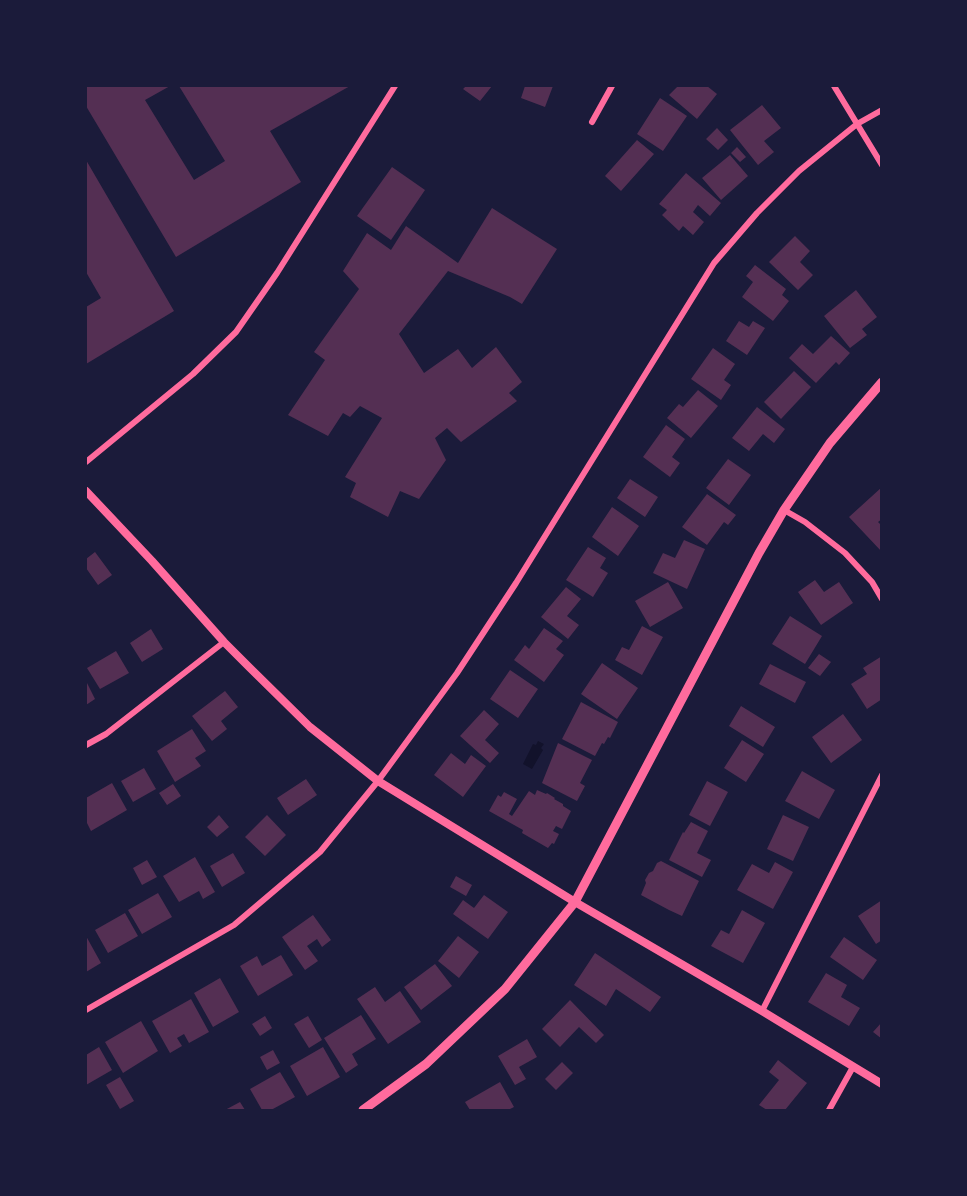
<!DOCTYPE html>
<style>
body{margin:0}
#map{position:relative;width:967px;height:1196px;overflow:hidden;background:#1b1b3a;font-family:"Playfair Display",serif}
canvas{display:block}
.frame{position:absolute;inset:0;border:87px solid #1b1b3a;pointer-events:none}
</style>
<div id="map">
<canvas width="967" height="1196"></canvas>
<div class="frame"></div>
</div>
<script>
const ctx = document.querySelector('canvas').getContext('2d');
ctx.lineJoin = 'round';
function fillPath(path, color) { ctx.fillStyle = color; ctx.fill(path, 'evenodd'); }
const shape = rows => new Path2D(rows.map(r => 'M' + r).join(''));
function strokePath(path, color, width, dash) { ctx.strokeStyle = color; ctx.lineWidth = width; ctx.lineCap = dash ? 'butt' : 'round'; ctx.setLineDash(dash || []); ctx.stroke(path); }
const water = shape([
 [538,741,544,744,541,748,543,750,532,769,523,764,533,744,536,745]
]);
const building = shape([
 [86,86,170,86,145,100,194,180,225,161,179,86,350,86,270,131,301,182,176,257,86,106],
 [466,86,492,86,480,101,463,89],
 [525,86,553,86,545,107,521,98],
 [678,86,707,86,717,94,697,119,669,95],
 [660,98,687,116,663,151,637,134],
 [762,105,781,128,764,141,774,152,758,165,730,130],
 [717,128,728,140,718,150,706,139],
 [637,140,654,154,621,191,605,176],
 [737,147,746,157,740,162,731,153],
 [730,155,748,176,721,200,702,178],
 [86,160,174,311,86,364,86,307,101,298,86,272],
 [392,167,425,190,391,240,357,216],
 [686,173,721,203,710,216,698,205,693,212,704,222,693,235,683,226,679,231,662,215,667,210,659,204],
 [492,208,557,249,522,304,510,297,448,271,399,334,424,373,458,349,472,368,496,347,522,382,509,393,517,401,461,442,447,428,435,438,446,460,419,499,400,491,388,517,350,497,356,483,345,477,382,418,360,406,350,417,343,413,328,436,288,415,325,360,314,352,359,289,343,271,367,233,391,250,406,226,458,263],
 [795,236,810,251,800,262,813,275,798,290,769,262],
 [755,265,786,289,782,295,789,301,773,321,742,297,753,282,746,276],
 [856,290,877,317,862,329,867,335,850,348,824,316],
 [739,321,749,327,753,321,765,328,747,355,726,341],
 [831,336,850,353,839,365,836,362,816,383,789,358,802,344,813,354],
 [713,348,735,364,724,380,731,385,721,400,691,379],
 [794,371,811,387,781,419,764,402],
 [698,390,718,406,691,438,667,418,679,404,683,407],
 [757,407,785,429,774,443,763,434,749,451,732,438],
 [666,425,685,439,672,457,680,463,670,477,643,457],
 [728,459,751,475,729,505,706,488],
 [630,479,658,497,645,517,617,498],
 [882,487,882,519,878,522,882,526,882,552,849,517],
 [707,494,736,515,728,525,724,522,707,545,682,527],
 [612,507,639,526,618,556,592,537],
 [684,540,705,549,687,589,653,573,663,553,675,558],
 [588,547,606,558,600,568,608,573,593,597,566,580],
 [95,552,112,575,98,585,86,568,86,559],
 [815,580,824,592,839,582,853,603,821,625,798,592],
 [668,582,683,608,650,627,635,601],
 [566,587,581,599,567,616,579,625,568,639,541,617],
 [790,616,822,636,805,664,772,644],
 [642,626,663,637,642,675,615,660,622,647,629,650],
 [544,628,563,641,556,649,564,655,544,682,514,660,525,645,529,649],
 [151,629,163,649,142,662,130,643],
 [116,651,129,673,100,689,87,668],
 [819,654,831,662,820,676,808,668],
 [882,656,882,699,867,709,851,684,867,674,863,668],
 [602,663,638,688,617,719,581,694],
 [770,664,806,682,795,703,759,684],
 [510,670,538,689,518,718,490,699],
 [86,681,95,699,86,705],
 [225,691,238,707,221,721,227,729,212,741,192,716],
 [581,702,618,722,610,738,608,737,604,744,602,743,595,756,562,739],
 [741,706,775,727,763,747,729,726],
 [484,710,499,724,485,740,499,753,490,763,460,736],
 [843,714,862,740,831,763,812,737],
 [192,729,206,751,195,758,201,766,175,782,157,751],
 [742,740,764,754,746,782,724,768],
 [558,743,592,760,580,783,585,786,577,801,542,783],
 [451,753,465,764,471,755,486,766,463,797,434,775],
 [144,768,156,789,133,802,121,781],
 [802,771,835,790,819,819,785,801],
 [306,779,317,795,288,815,277,798],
 [707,781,728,792,710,826,689,815],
 [112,783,127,810,91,831,86,821,86,798],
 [173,784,181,796,167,805,159,793],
 [537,790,546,794,547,793,555,798,554,799,563,804,563,806,571,811,562,829,556,826,553,831,559,834,554,844,552,843,548,848,522,833,523,830,489,811,498,795,501,797,504,792,517,799,509,814,512,816,529,791,535,795],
 [219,815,229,827,217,837,207,827],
 [267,815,286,835,265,856,245,837],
 [783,815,809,827,793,861,767,849],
 [691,822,708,831,697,853,711,860,702,877,669,860,683,832,684,833],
 [233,853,245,873,222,887,210,866],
 [195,857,215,892,203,899,199,891,179,902,163,876],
 [147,860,157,877,142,885,133,868],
 [661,861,699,881,682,916,669,910,641,895,646,883,645,880,649,873,653,871,657,863],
 [775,862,793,872,773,909,737,890,752,864,769,873],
 [456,876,472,885,466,896,450,887],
 [158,893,172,917,142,934,128,910],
 [484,895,508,912,488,939,453,914,463,900,474,908],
 [882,900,882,919,880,919,882,922,882,940,876,944,858,916],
 [742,910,765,923,743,963,711,946,721,930,729,934],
 [125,913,138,936,108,953,95,930],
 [313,915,331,940,322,947,317,939,307,946,318,961,305,970,282,937],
 [86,936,101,963,86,972],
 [458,936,479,952,459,978,438,961],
 [844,937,877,960,863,980,830,957],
 [595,953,661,997,650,1012,616,989,606,1006,574,985],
 [281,955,293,975,258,996,240,966,257,956,262,966],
 [435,964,452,986,421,1010,404,987],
 [826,973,847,985,841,997,860,1008,849,1026,808,1002],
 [220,978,239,1012,213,1027,194,993],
 [375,987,385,1002,400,991,421,1022,388,1044,357,999],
 [191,999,209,1032,189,1043,184,1034,177,1038,182,1046,170,1053,152,1021],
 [570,1000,604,1035,596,1043,579,1027,560,1047,542,1029],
 [361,1015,376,1039,352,1054,358,1065,346,1073,324,1038],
 [265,1016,272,1028,260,1036,252,1024],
 [308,1016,322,1040,309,1048,294,1024],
 [141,1021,158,1051,123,1073,105,1042],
 [882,1022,882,1039,873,1032],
 [527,1039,537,1057,519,1067,526,1079,515,1085,498,1056],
 [99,1047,112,1070,86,1085,86,1055],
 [323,1047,340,1077,307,1096,290,1066],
 [273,1050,280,1063,267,1070,260,1057],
 [778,1060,807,1083,785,1110,767,1110,759,1105,779,1080,769,1072],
 [562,1062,573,1073,556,1090,545,1079],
 [280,1072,295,1097,271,1110,262,1110,250,1089],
 [120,1077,134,1101,120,1109,106,1085],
 [500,1082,514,1107,508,1110,470,1110,465,1102],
 [240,1102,245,1110,225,1110]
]);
const minor = shape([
 [834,86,882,165],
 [592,122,612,86],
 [86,462,193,374,236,332,277,273,395,86],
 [784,510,805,522,845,553,872,582,882,599],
 [86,745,106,734,224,642],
 [86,1010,234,925,320,852,378,781,457,673,516,583,714,263,757,213,799,171,857,124,882,110],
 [762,1011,882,775],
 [829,1110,853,1067]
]);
const tertiary = shape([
 [86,491,152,561,224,642,250,668,310,727,378,781,575,902,762,1011,882,1084]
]);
const secondary = shape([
 [363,1110,426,1064,505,989,575,902,759,553,784,510,830,443,882,382]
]);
fillPath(water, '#12122b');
fillPath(building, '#542f53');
strokePath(minor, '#ff6b9d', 6);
strokePath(tertiary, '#ff6b9d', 8);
strokePath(secondary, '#ff6b9d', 9);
</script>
